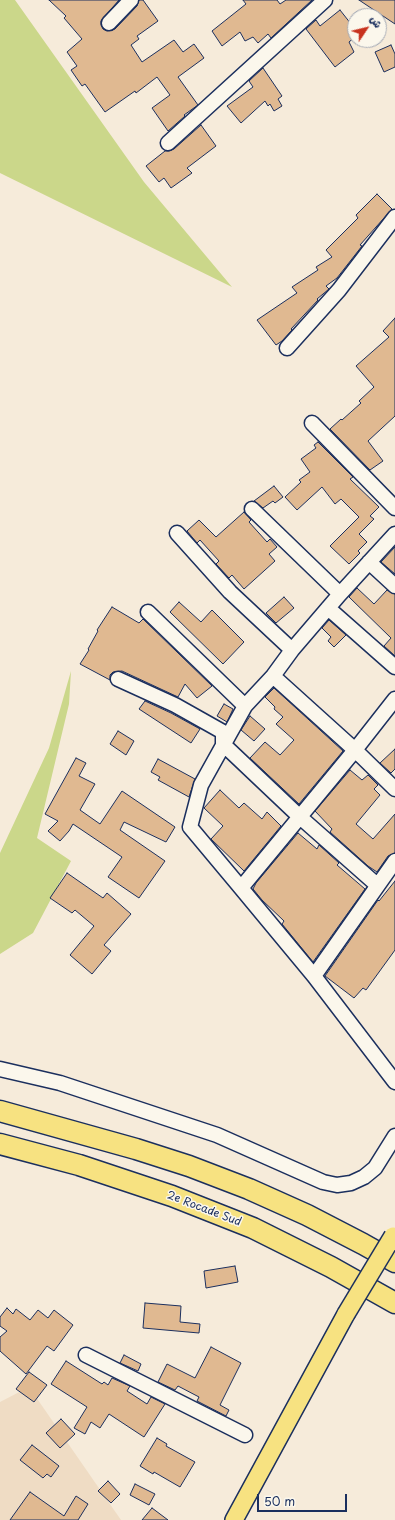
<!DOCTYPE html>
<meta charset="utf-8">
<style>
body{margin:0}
#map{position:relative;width:395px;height:1520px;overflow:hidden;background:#f6ebda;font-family:"Playpen Sans","Playpen Sans Arabic",sans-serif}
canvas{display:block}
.north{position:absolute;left:347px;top:8px;width:40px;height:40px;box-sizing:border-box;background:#fbf7ec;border:1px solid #a1a7b3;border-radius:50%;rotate:55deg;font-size:11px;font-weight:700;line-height:16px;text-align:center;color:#1b2f5e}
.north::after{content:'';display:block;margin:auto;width:14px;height:18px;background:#c8321e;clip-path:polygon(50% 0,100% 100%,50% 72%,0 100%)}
.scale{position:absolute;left:257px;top:1494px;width:90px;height:18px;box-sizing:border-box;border:2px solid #1b2f5e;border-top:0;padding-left:5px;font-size:12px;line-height:14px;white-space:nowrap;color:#1b2f5e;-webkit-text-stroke:3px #fbf7ec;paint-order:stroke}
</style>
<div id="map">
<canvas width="395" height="1520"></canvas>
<div class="north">ش</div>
<div class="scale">50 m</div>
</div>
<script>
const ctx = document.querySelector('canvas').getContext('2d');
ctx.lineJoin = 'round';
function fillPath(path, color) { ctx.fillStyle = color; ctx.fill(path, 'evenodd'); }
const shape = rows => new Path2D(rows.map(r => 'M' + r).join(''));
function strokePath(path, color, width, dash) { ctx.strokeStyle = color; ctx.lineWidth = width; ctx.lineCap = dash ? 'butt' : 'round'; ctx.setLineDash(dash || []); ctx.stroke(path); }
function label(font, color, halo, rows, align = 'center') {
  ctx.font = font + ' "Playpen Sans",sans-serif'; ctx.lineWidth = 3; ctx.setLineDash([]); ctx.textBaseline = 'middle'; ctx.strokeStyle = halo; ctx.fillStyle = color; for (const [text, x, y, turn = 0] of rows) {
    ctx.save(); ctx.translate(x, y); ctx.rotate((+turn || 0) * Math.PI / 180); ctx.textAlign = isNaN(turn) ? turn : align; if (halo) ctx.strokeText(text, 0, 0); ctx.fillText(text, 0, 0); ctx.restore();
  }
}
const built = shape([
 [29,1387,121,1520,0,1520,0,1402]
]);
const green = shape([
 [0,0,15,0,144,182,232,287,0,173],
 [71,671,69,704,37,838,71,861,33,933,0,954,0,853,49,748]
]);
const building = shape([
 [49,0,119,0,101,21,101,25,103,29,107,31,115,29,137,6,139,0,143,0,158,21,137,36,139,39,131,45,142,62,174,40,183,52,194,44,204,58,178,77,198,105,184,115,185,116,168,131,152,108,170,95,157,77,136,93,135,91,105,112,85,84,82,86,71,70,77,66,67,52,82,39,64,18,66,16,49,0],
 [243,0,277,0,280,4,286,0,312,0,271,38,268,34,258,43,253,37,245,41,240,32,222,46,212,31,246,4,243,0],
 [359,0,395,0,395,24,359,0],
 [340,10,355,29,355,37,349,42,354,52,335,67,306,29,316,20,320,26,340,10],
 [391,45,395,54,395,67,384,72,375,52,391,45],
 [263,68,282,96,278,99,282,106,274,111,270,104,268,106,265,101,241,123,227,106,253,87,249,81,263,68],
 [201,125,216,146,187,168,192,173,171,188,164,178,159,182,146,166,165,151,169,151,174,149,201,125],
 [377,194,392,209,360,245,362,246,337,278,326,286,329,289,317,299,318,300,291,329,292,330,282,341,276,345,257,320,297,293,292,287,318,270,316,267,332,257,326,250,358,218,356,215,377,194],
 [395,318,395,416,368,441,383,461,370,470,330,429,341,419,342,420,361,403,359,401,374,387,356,366,389,337,383,331,395,318],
 [318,442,353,477,350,479,379,507,370,516,374,519,359,534,367,542,358,551,360,553,349,564,330,546,359,517,341,499,335,504,322,487,297,510,285,497,301,482,299,480,310,472,301,459,316,448,314,445,318,442],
 [274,486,283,497,275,503,273,501,263,508,254,501,274,486],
 [244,512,251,520,249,522,267,542,270,539,277,547,269,554,275,561,244,589,232,575,229,578,216,564,219,561,200,540,197,543,187,531,199,520,216,537,244,512],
 [395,547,395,574,381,562,395,547],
 [357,588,374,604,387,590,395,594,395,656,384,646,391,638,349,597,357,588],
 [284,597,294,608,276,623,266,613,284,597],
 [179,602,201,622,212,610,244,642,223,664,170,612,179,602],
 [112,607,139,623,143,619,212,686,197,698,185,684,178,697,122,671,113,672,110,675,110,680,80,664,89,650,88,649,98,631,97,630,112,607],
 [329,620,346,635,334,647,328,641,331,637,322,628,329,620],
 [274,688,343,751,299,804,250,758,265,742,280,755,294,740,276,724,283,717,274,709,275,707,265,697,274,688],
 [145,701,171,713,200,729,191,743,139,709,145,701],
 [224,704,233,709,227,722,217,716,224,704],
 [250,716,265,729,254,741,241,730,250,716],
 [118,731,134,741,126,755,110,744,118,731],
 [395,749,395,769,391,773,380,763,395,749],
 [76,758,86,763,79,776,95,784,80,810,100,824,122,791,175,827,166,842,124,822,120,830,165,861,139,898,108,877,122,857,73,824,69,831,60,841,48,831,58,821,45,814,76,758],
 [158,759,195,779,189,797,158,780,160,777,151,772,158,759],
 [350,770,362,780,368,775,378,785,374,789,380,795,356,824,373,839,395,814,395,853,388,856,377,872,368,866,330,832,332,829,315,811,350,770],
 [220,790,239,808,244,803,262,819,267,812,281,826,244,871,211,839,223,826,204,808,220,790],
 [298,833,317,849,319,845,339,863,337,865,365,889,313,962,282,924,284,921,262,900,253,889,256,883,298,833],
 [67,873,103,898,107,893,131,914,104,945,111,951,92,974,70,955,94,926,75,910,72,913,50,898,67,873],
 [395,881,395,950,366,990,363,988,354,998,325,976,378,900,379,901,395,881],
 [235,1266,238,1282,206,1288,204,1271,235,1266],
 [145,1303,181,1306,180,1322,200,1324,199,1333,143,1328,145,1303],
 [7,1308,13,1314,16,1309,30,1320,38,1310,48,1318,54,1310,73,1325,54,1351,47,1346,26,1374,0,1351,0,1337,7,1331,0,1326,0,1317,7,1308],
 [211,1347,241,1363,220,1405,229,1410,226,1416,197,1401,199,1397,178,1386,175,1390,158,1382,167,1364,195,1378,211,1347],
 [124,1355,141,1364,138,1371,120,1363,124,1355],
 [66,1361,102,1384,104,1382,108,1385,112,1378,130,1386,127,1391,147,1404,151,1397,165,1404,144,1437,109,1414,100,1428,91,1422,85,1434,74,1428,87,1407,51,1384,66,1361],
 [29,1372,47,1385,34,1402,16,1389,29,1372],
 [61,1419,75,1434,60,1448,46,1433,61,1419],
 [157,1438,167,1444,166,1446,195,1462,180,1487,154,1472,153,1474,140,1466,157,1438],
 [32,1445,59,1466,51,1477,47,1474,43,1478,20,1460,32,1445],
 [108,1481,120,1494,111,1503,98,1491,108,1481],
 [135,1484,155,1494,149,1505,130,1495,135,1484],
 [30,1492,64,1516,76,1496,88,1504,78,1520,10,1520,30,1492],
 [152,1508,168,1520,142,1520,152,1508]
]);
const minor = shape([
 [109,23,131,0],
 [168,143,325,0],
 [287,348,339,290,395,217],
 [312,423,395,508],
 [252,509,340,594],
 [177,533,230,592,292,650],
 [369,562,395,586],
 [328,608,395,667],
 [148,612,245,706],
 [273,676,355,750,395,789],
 [118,679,175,705,223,732,223,744,300,817,377,885],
 [395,699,355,750,241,888,314,976,395,1082],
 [241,888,190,827,201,785,245,706,273,676,292,650,340,594,395,534],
 [314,976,395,861],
 [0,1069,60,1083,217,1135,323,1182,337,1185,351,1183,364,1177,375,1168,395,1136],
 [86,1355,245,1435]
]);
const major = shape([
 [234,1520,346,1314]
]);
const highway = shape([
 [0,1111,136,1149,189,1166,249,1189,307,1215,363,1244,395,1262],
 [0,1144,79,1165,172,1196,253,1228,331,1267,395,1303]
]);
const majorBridge = shape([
 [346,1314,393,1236]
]);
const streetNames = [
 ["2e Rocade Sud",204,1209,21]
];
fillPath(built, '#efdcc4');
fillPath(green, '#cbd78a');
fillPath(building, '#e0b991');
strokePath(building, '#1b2f5e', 1);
strokePath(minor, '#1b2f5e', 17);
strokePath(major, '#1b2f5e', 20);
strokePath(highway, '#1b2f5e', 23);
strokePath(minor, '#fbf7ec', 14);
strokePath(major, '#f7e281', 17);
strokePath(highway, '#f7e281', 20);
strokePath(majorBridge, '#1b2f5e', 20, []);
strokePath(majorBridge, '#f7e281', 17);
label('11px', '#1b2f5e', '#fbf7ec', streetNames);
</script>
